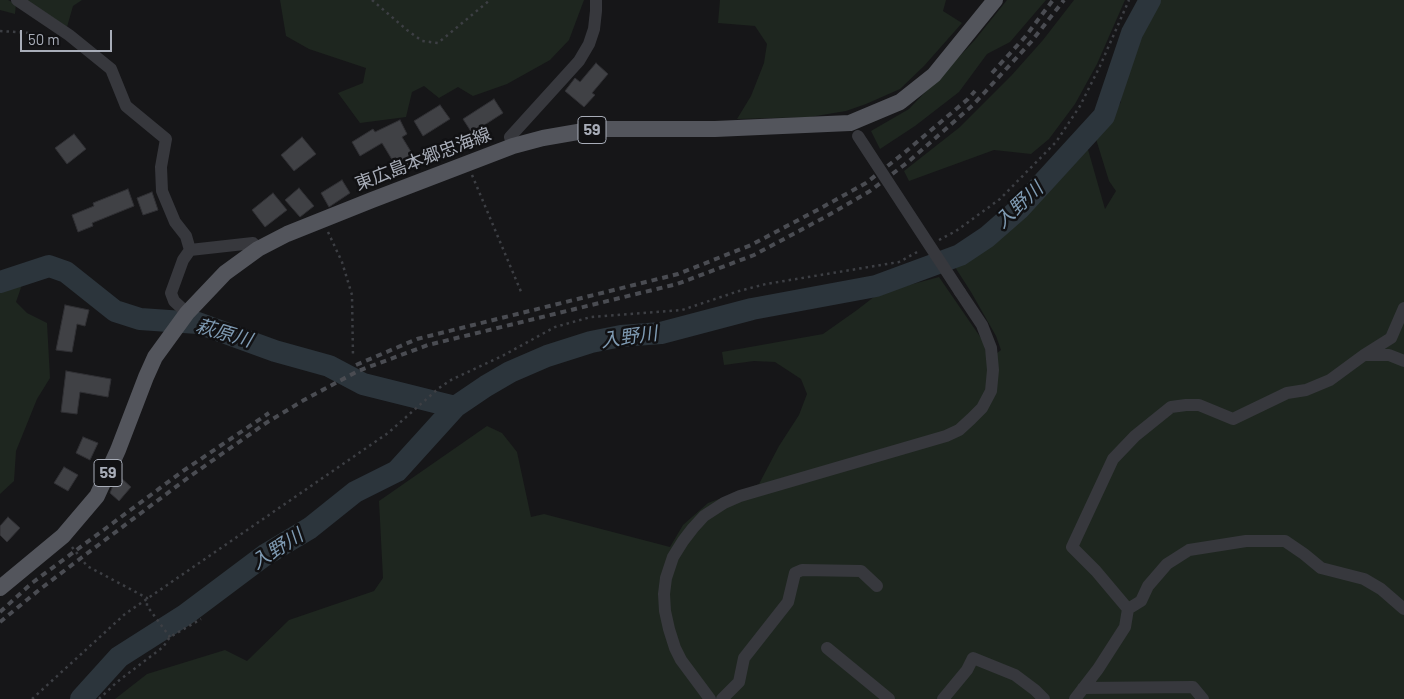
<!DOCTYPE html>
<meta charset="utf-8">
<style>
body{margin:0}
#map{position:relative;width:1404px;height:699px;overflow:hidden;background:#161618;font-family:Barlow,sans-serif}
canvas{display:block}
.scale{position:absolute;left:20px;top:30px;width:92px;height:22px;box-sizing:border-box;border:2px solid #a8adb8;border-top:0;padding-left:6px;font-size:15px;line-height:18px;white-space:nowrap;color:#a8adb8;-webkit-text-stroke:4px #111113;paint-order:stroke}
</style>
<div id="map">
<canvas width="1404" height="699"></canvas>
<div class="scale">50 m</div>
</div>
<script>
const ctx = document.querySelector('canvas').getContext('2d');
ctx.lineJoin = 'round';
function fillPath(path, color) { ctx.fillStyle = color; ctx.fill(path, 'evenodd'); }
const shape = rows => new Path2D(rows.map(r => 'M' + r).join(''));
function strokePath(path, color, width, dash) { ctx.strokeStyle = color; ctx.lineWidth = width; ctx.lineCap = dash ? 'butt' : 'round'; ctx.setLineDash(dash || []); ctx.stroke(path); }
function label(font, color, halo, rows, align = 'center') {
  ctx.font = font + ' Barlow,"Noto Sans JP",sans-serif'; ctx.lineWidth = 5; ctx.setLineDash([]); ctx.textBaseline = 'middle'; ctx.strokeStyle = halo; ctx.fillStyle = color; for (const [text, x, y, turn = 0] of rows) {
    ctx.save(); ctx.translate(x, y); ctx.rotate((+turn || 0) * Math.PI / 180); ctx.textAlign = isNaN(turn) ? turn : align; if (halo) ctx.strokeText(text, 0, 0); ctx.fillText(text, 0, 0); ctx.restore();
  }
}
const green = shape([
 [0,0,8,0,16,4,15,14,0,10],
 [26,0,82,0,73,6,67,27],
 [280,0,584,0,569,40,550,60,507,84,473,96,458,87,439,98,424,86,412,92,406,117,360,123,338,93,363,83,366,68,309,49,286,36],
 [720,0,946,0,943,11,962,23,924,66,900,89,866,104,846,111,810,117,737,119,751,96,764,63,767,44,755,26,718,23],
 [1007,0,1046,0,1010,42,987,54,959,92,915,126,880,149,871,131,909,109,974,41],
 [1074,0,1125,0,1097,64,1075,104,1049,139,1031,154,994,150,909,181,904,171,960,127,1011,76,1043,40],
 [1160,0,1404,0,1404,699,115,699,147,674,225,650,247,661,289,620,374,591,383,578,379,501,487,426,502,433,517,452,531,517,544,514,670,547,683,525,708,503,759,484,779,446,799,415,807,394,801,379,775,362,754,361,724,365,722,352,823,334,857,310,879,293,939,277,983,341,988,360,1001,350,996,336,971,292,953,264,1007,231,1057,181,1087,146,1105,209,1116,191,1109,181,1096,139,1121,102,1117,87,1123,60,1141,25],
 [24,279,16,302,27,313,47,323,50,378,37,399,16,451,14,481,0,494,0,285]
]);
const river = shape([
 [0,282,49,266,66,272,115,311,140,319,198,323,275,351,329,366,363,384,455,407],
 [81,699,119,657,185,615,265,555,310,528,355,492,397,471,455,407,486,386,510,372,547,356,591,342,621,336,661,333,752,309,876,286,960,255,987,237,1019,209,1104,116,1132,33,1150,0]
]);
const building = shape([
 [596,63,608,74,592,93,595,95,584,107,565,91,575,78,580,82,596,63],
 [494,99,503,113,472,133,463,119,494,99],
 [440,105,450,119,423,136,414,121,440,105],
 [400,120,407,134,402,137,416,160,399,171,382,143,360,156,352,142,373,129,375,132,400,120],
 [74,134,86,149,67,164,55,148,74,134],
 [302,137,316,154,294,171,281,155,302,137],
 [342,180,350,193,329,207,321,193,342,180],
 [299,188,314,206,300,217,285,200,299,188],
 [128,189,134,206,92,223,93,226,78,232,72,215,94,206,93,203,128,189],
 [152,192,158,210,143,215,137,198,152,192],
 [273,193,287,210,265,227,252,210,273,193],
 [65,305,89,310,85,326,77,324,72,352,56,350,65,305],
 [66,371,111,379,108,397,80,392,77,414,61,412,66,371],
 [83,437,98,443,90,460,76,453,83,437],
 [64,467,78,475,68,491,54,483,64,467],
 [120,477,131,487,119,501,110,493,114,483,120,477],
 [8,517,20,528,7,542,0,535,0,526,8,517]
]);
const path = shape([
 [372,0,407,30,422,41,438,43,490,0],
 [0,31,45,34],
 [472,175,522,294],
 [328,232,342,262,352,295,353,356],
 [939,240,956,231,1000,199,1056,142,1080,106,1100,66,1129,0],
 [72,547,87,566,147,598,147,606,170,637],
 [32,699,125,614,388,433,439,388,451,380,504,355,555,327,591,317,682,310,739,291,766,284,899,262,919,251],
 [99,699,117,682,163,647,170,637,201,619]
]);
const minor = shape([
 [17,0,69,35,111,69,126,106,166,139,161,167,162,191,175,222,186,236,190,250,183,260,171,293,174,301,187,313],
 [513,146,510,137,579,61,589,44,594,29,596,11,596,0],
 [190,250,253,243,258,249],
 [1364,355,1389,355,1404,361],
 [1128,609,1141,601,1148,586,1167,564,1189,550,1246,541,1285,541,1304,554,1321,568,1364,579,1381,589,1404,609],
 [827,648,889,699],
 [1083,688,1193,687,1203,699],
 [710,699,681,660,675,648,669,629,665,611,664,594,666,578,673,557,683,541,693,528,704,516,724,503,740,496,946,436,959,430,971,419,982,408,991,391,993,370,991,348,982,325,960,292],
 [722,699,739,682,744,658,788,602,795,573,802,570,861,571,877,586],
 [943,699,967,670,973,658,1015,675,1035,690,1044,699],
 [1075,699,1098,669,1125,627,1128,609,1096,571,1072,547,1113,459,1135,436,1171,407,1186,405,1199,405,1233,419,1287,393,1306,390,1330,380,1364,355,1391,338,1404,308]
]);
const major = shape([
 [0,588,63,536,97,496,118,450,146,377,155,357,187,313,225,273,258,249,287,234,372,200,513,146,543,138,595,129,715,129,850,123,900,102,934,75,995,0]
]);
const rail = shape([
 [992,73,1025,37,1053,0],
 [356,365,417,339,678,274,751,245,821,208,866,183,904,153,968,99,975,91],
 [0,612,32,583,183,471,269,413],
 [0,622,39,590,81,558,189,477,266,423,304,400,358,371,428,345,677,284,754,255,827,216,870,191,908,162,973,105,1031,42,1064,0]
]);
const minorBridge = shape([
 [858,136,960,292]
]);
const shields = [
 [592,130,28],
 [108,473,28]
];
const shieldNames = [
 ["59",592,130],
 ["59",108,473]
];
const streetNames = [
 ["東広島本郷忠海線",423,159,-21]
];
const waterNames = [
 ["入野川",1019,205,-43],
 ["萩原川",224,333,16],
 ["入野川",629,337,-8],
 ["入野川",277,549,-33]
];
fillPath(green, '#1e261f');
strokePath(river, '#2c353c', 22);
fillPath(building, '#404145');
strokePath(building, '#303034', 1);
strokePath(path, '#3d3f44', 2.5, [2.5, 4]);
strokePath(minor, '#37383d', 12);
strokePath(major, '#53555c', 16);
strokePath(rail, '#4a4c52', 4, [6, 5]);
strokePath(minorBridge, '#37383d', 12);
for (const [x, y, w] of shields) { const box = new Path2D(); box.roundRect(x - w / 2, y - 13.5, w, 27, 4); ctx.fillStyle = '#111113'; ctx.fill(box); strokePath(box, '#a8adb8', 1); }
label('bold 16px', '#a8adb8', null, shieldNames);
label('18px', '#a8adb8', '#111113', streetNames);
label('italic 19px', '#7f9bb3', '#111113', waterNames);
</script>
